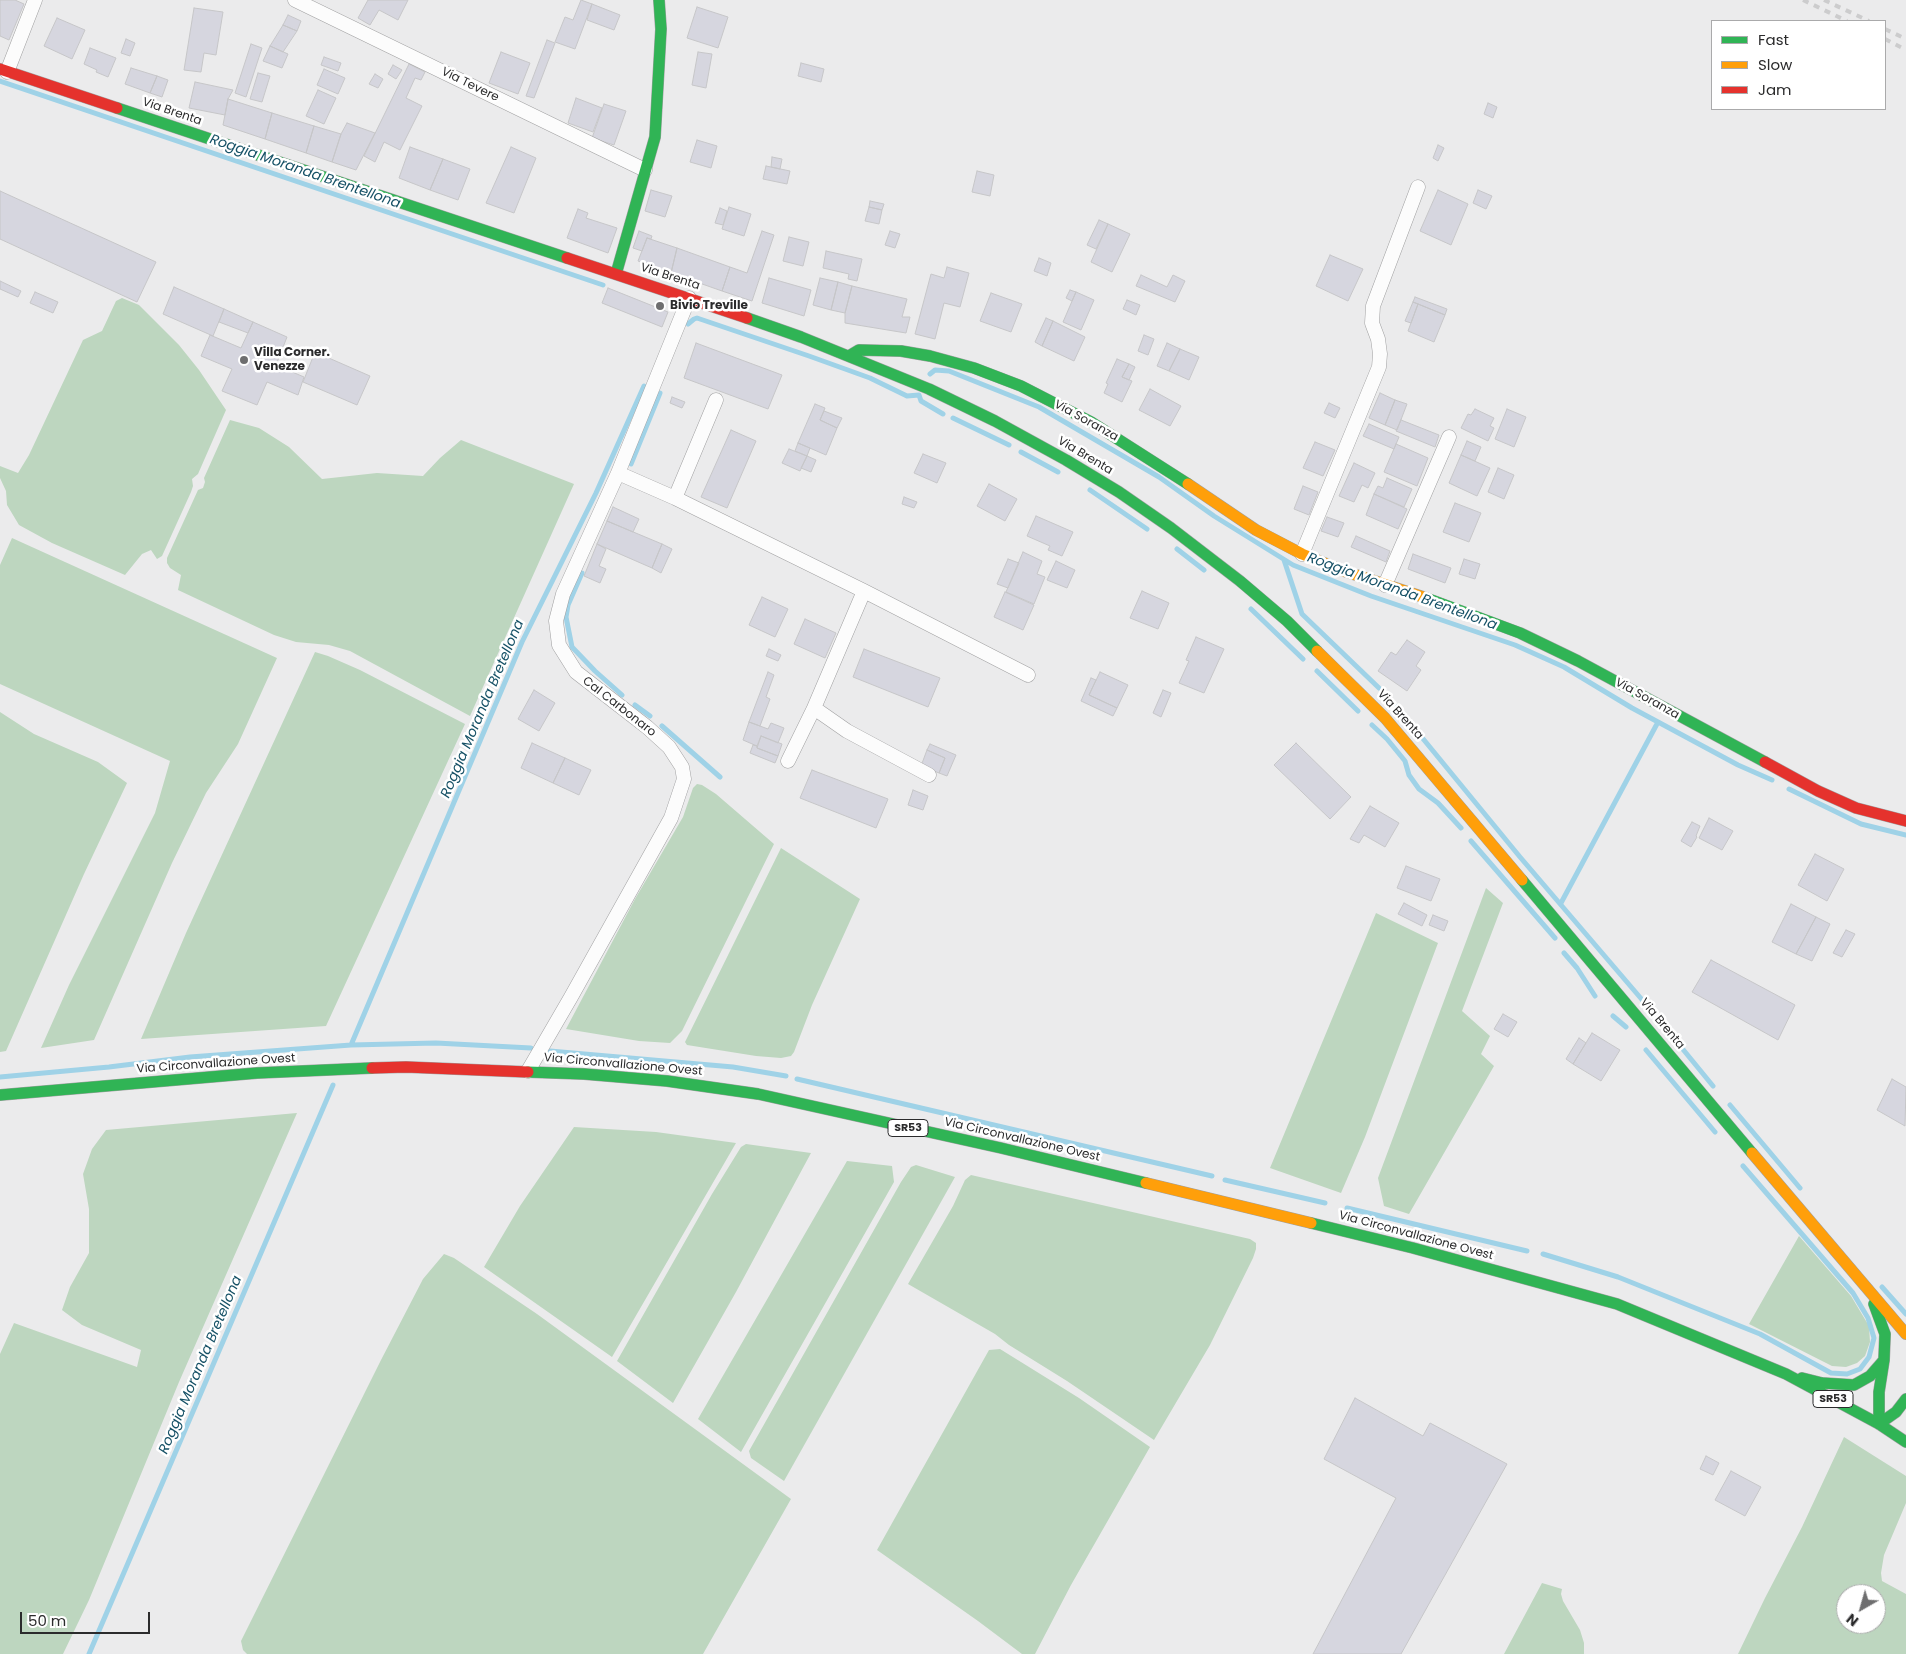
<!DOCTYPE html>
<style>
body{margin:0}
#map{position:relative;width:1906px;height:1654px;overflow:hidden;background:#ebebec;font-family:Poppins,sans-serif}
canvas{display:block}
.legend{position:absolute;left:1711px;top:20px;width:175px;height:90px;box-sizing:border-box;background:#fff;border:1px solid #aaaaab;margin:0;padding:6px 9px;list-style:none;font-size:15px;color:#2b2b2c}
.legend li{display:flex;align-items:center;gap:10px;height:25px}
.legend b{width:25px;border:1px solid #aaaaab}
.north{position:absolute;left:1836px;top:1584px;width:50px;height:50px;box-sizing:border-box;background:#fff;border:1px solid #aaaaab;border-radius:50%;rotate:218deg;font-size:14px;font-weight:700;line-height:20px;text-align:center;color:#2b2b2c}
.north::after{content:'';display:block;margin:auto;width:18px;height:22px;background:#6e6e6f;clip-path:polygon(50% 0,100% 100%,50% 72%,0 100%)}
.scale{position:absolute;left:20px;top:1612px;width:130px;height:22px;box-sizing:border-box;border:2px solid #2b2b2c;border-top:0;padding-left:6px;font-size:15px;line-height:18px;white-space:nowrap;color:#2b2b2c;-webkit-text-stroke:4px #fff;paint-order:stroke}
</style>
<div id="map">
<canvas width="1906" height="1654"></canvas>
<ul class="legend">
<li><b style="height:6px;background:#30b455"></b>Fast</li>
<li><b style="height:6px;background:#ff9f0a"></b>Slow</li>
<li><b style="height:6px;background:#e5322d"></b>Jam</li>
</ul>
<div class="north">N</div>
<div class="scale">50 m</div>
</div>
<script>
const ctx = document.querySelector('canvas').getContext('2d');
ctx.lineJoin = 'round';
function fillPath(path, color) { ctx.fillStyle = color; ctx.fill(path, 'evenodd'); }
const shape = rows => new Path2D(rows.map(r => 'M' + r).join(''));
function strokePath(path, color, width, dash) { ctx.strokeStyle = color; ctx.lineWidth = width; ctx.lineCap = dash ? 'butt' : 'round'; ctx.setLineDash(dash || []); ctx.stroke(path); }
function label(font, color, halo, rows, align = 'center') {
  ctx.font = font + ' Poppins,sans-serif'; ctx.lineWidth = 5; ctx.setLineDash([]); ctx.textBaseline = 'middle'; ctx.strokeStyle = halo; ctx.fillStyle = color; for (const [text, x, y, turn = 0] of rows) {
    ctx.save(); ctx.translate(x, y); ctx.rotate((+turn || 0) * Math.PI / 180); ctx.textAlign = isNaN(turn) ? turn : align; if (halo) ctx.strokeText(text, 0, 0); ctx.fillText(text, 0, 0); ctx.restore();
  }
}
const green = shape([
 [122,298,139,305,179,345,199,370,226,410,198,474,192,479,193,486,191,492,162,556,157,559,151,550,142,554,125,575,52,543,19,525,7,505,6,491,0,478,0,466,18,473,29,455,83,340,102,331,116,301],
 [230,420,259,428,289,447,322,479,377,473,423,476,440,458,461,440,574,484,470,716,350,651,329,645,296,642,274,635,178,590,181,575,170,568,167,563,167,558,198,490,203,488,205,482,204,478],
 [12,538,277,658,238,744,206,793,172,863,94,1040,41,1048,69,985,155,813,170,761,0,684,0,565],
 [315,652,328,656,360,670,465,724,326,1026,141,1039,186,933],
 [0,712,34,734,98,762,127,783,84,874,6,1051,0,1052],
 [697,784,702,785,716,794,774,844,682,1031,670,1043,639,1041,566,1029,635,899,683,817,693,788],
 [781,848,860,899,812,1005,794,1052,791,1056,781,1058,756,1056,687,1045,685,1042,687,1038],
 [1486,888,1503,903,1462,1011,1490,1036,1481,1054,1494,1066,1409,1214,1384,1206,1378,1178],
 [1376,913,1438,943,1365,1137,1341,1193,1270,1168],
 [297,1113,179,1382,89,1600,63,1654,0,1654,0,1354,14,1323,137,1367,141,1350,82,1325,62,1310,70,1287,89,1253,89,1209,83,1174,92,1149,106,1130],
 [574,1127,656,1132,736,1143,612,1357,484,1267,520,1206],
 [746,1144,811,1153,736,1292,673,1403,617,1361,712,1194,741,1147],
 [847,1161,892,1166,894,1182,741,1452,698,1419],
 [916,1165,955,1177,784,1481,751,1458,749,1451,901,1182,911,1167],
 [971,1175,1250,1239,1256,1243,1256,1249,1253,1258,1210,1345,1154,1440,1067,1381,1009,1345,995,1334,908,1284,953,1206,965,1180],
 [1799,1236,1851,1296,1869,1326,1870,1342,1865,1356,1857,1363,1846,1367,1832,1366,1749,1324],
 [444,1254,454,1258,537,1314,791,1499,703,1654,247,1654,243,1650,241,1641,381,1360,423,1279],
 [1000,1349,1079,1398,1150,1447,1071,1585,1035,1654,1022,1654,978,1621,877,1550,989,1350],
 [1844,1437,1906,1476,1906,1503,1884,1555,1881,1573,1882,1581,1906,1594,1906,1654,1738,1654,1765,1598,1802,1527],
 [1846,1594,1876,1594,1876,1624,1846,1624],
 [1542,1583,1562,1589,1561,1594,1563,1601,1580,1630,1584,1643,1584,1654,1504,1654]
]);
const stream = shape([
 [0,81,603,285],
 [688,324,694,319,697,318,809,356,870,378,907,396,919,395,921,401,943,414],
 [930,374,935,370,949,371,1039,407,1159,477,1214,516,1293,565,1371,596,1515,645,1564,667,1632,708,1738,765,1772,780],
 [953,418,1009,445],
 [1021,452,1058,472],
 [631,464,660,393],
 [1090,490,1147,529],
 [1177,549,1204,570],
 [1284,560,1302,614,1379,688],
 [582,573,568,605,566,617,572,647,595,671,622,695],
 [1251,609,1303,659],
 [1317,671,1358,711],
 [635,705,650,716],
 [1397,707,1520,857,1650,1009],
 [1372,725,1387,739,1405,761,1409,775,1419,789,1438,803,1461,828],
 [662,726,720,777],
 [1789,789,1861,824,1906,835],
 [1471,841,1555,938],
 [1561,903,1658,722],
 [1564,953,1577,968,1595,996],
 [1613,1016,1626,1027],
 [1663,1025,1713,1086],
 [351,1045,522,642,596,493,644,386],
 [1646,1050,1715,1132],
 [550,1051,733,1067,786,1076],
 [0,1077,109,1067,190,1057,351,1045,436,1043,531,1048],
 [797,1079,1212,1176],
 [1730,1105,1800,1188],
 [1225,1180,1325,1203],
 [1347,1208,1527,1251],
 [1543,1254,1618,1277,1760,1334,1831,1373,1847,1374,1860,1369,1869,1357,1874,1338,1868,1318,1853,1293,1743,1166],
 [1882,1287,1906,1314],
 [89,1654,333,1085]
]);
const building = shape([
 [0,0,15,0,24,4,9,40,0,36,0,0],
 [368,0,408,0,398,20,379,10,370,25,358,18,368,0],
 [581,0,592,4,575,49,555,42,565,17,573,20,581,0],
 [592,4,620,15,614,30,587,20,592,4],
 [697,7,728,17,718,48,687,38,697,7],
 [194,8,223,12,216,55,204,53,201,72,184,70,194,8],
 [288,15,301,21,297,31,283,25,288,15],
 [57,18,85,30,72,59,44,46,57,18],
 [283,25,297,31,283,52,270,46,283,25],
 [126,39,135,43,130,56,121,53,126,39],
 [547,40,555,43,534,98,526,96,547,40],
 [251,44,262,48,246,97,235,93,251,44],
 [270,46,288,54,282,68,263,61,270,46],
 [90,48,116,58,108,77,96,72,97,70,84,64,90,48],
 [501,52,530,63,518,94,489,83,501,52],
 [698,52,712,54,706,88,692,85,698,52],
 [324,57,341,63,338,71,321,65,324,57],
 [801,63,824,69,821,82,798,76,801,63],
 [409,64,425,72,421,80,415,78,406,98,422,106,400,150,384,142,375,162,364,156,409,64],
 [393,65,402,70,396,79,388,74,393,65],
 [131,68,157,76,150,93,125,84,131,68],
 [324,69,345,78,338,94,317,85,324,69],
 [258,73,270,76,262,102,250,99,258,73],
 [375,74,383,79,378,88,369,84,375,74],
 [157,76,168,80,162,97,150,93,157,76],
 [195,82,233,90,228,99,225,115,189,108,195,82],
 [318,90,336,98,324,124,306,116,318,90],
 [576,98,602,108,593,132,568,123,576,98],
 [228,99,272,113,265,139,223,125,228,99],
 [1488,103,1497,107,1493,118,1484,114,1488,103],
 [604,104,626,111,614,145,592,138,604,104],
 [272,113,314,126,306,153,265,139,272,113],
 [347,123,375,133,356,170,332,162,341,134,347,123],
 [314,126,341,134,332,162,306,153,314,126],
 [697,140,717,146,711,168,690,162,697,140],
 [1438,145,1444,148,1438,161,1433,158,1438,145],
 [410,147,443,159,430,190,399,178,410,147],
 [511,147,536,158,514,213,486,203,511,147],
 [772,157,782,159,780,169,771,167,772,157],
 [443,159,470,169,458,200,430,190,443,159],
 [766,166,790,171,787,184,763,179,766,166],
 [977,171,994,175,990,196,972,192,977,171],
 [651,190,672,196,665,217,645,211,651,190],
 [1438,190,1468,204,1451,245,1420,231,1438,190],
 [1478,190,1492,196,1486,209,1473,203,1478,190],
 [0,191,156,262,137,302,0,239,0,191],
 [870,201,884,204,882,210,869,207,870,201],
 [729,207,751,214,744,236,722,229,729,207],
 [869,207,882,210,879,224,865,221,869,207],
 [720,208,727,211,723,225,715,223,720,208],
 [578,209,588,213,586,218,617,228,608,253,567,238,578,209],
 [1099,220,1108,224,1096,249,1087,245,1099,220],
 [1108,224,1130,234,1112,272,1091,262,1108,224],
 [639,231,652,236,651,239,647,238,642,251,633,248,639,231],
 [762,231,774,235,752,301,722,291,730,267,747,273,762,231],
 [890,231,900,234,895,248,885,245,890,231],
 [789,237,809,242,803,266,783,261,789,237],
 [647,238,677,248,671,273,638,261,647,238],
 [677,248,730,267,722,291,671,273,677,248],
 [826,251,862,259,857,281,848,279,849,274,823,268,826,251],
 [1330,255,1363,269,1348,301,1316,286,1330,255],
 [1039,258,1051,263,1047,276,1034,271,1039,258],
 [947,267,969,273,960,307,944,303,935,339,915,334,931,274,944,278,947,267],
 [1141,275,1167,287,1173,275,1185,281,1175,302,1136,286,1141,275],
 [769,278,811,290,804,316,762,303,769,278],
 [820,278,838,282,831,310,813,305,820,278],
 [0,281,21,291,18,297,0,289,0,281],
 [838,282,852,286,845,313,831,310,838,282],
 [852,286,907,299,902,317,910,317,906,333,845,323,845,313,852,286],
 [174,287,224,309,213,336,163,314,174,287],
 [608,288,668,312,662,327,602,303,608,288],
 [1070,290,1076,292,1072,301,1066,298,1070,290],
 [35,292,58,302,53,313,30,303,35,292],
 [1076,292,1094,300,1081,330,1063,322,1076,292],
 [991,293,1022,304,1011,332,980,321,991,293],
 [1415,297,1447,309,1445,315,1413,302,1415,297],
 [1127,300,1140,305,1136,315,1123,309,1127,300],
 [1413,302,1418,304,1411,323,1405,321,1413,302],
 [1418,304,1445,315,1434,342,1408,331,1418,304],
 [224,309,253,322,248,333,219,322,224,309],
 [1046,318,1053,321,1042,346,1035,342,1046,318],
 [1053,321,1085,337,1074,361,1042,346,1053,321],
 [253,322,287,337,276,365,304,377,298,395,267,382,257,405,222,391,232,369,201,356,210,335,241,348,253,322],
 [1144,335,1154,339,1148,355,1138,351,1144,335],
 [696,343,782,375,768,409,684,378,696,343],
 [1167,343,1180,349,1169,371,1157,366,1167,343],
 [1180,349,1199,357,1189,380,1169,371,1180,349],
 [315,352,370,376,357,405,303,382,315,352],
 [1117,359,1129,364,1122,377,1132,381,1122,402,1104,393,1108,384,1106,383,1117,359],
 [1129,364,1135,367,1129,380,1122,377,1129,364],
 [1150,389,1181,406,1170,426,1139,410,1150,389],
 [1380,393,1395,400,1385,425,1369,418,1380,393],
 [672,397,685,402,682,408,670,403,672,397],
 [1395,400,1407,404,1397,430,1385,425,1395,400],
 [1329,403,1340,408,1335,418,1324,413,1329,403],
 [815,404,825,408,820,420,837,428,826,455,798,443,815,404],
 [1475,409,1494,418,1490,426,1494,428,1488,441,1461,428,1468,414,1471,415,1475,409],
 [1507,409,1526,417,1514,447,1495,439,1507,409],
 [824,411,842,418,837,428,820,420,824,411],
 [1401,420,1439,435,1435,447,1396,431,1401,420],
 [1369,424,1399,437,1394,449,1363,436,1369,424],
 [731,430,756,441,727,508,701,497,731,430],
 [1467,441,1481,447,1475,461,1461,455,1467,441],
 [1315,442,1335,450,1323,476,1303,468,1315,442],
 [798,443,810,448,807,456,795,451,798,443],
 [1396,444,1428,458,1417,486,1384,472,1396,444],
 [789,449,807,456,800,471,782,463,789,449],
 [923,454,946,463,937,483,914,473,923,454],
 [1461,455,1490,468,1477,496,1449,483,1461,455],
 [807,456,816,460,811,472,801,468,807,456],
 [1354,463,1375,473,1368,488,1362,485,1354,502,1339,496,1354,463],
 [1498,468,1514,475,1504,499,1488,492,1498,468],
 [1387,478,1412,489,1404,507,1374,494,1378,486,1383,488,1387,478],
 [989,484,1017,499,1005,521,977,506,989,484],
 [1303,486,1318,492,1309,515,1294,509,1303,486],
 [1374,494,1407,509,1398,529,1366,515,1374,494],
 [904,497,917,502,914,508,902,504,904,497],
 [1455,503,1481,513,1469,542,1443,532,1455,503],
 [613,507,639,519,633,532,607,521,613,507],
 [1036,516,1073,532,1062,556,1048,550,1050,546,1027,536,1036,516],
 [1327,517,1344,523,1338,537,1321,531,1327,517],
 [607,521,662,544,652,568,597,544,607,521],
 [1356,536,1390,551,1386,562,1351,547,1356,536],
 [597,544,606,549,599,566,606,569,600,583,584,576,597,544],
 [662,544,672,549,661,573,652,568,662,544],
 [1023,552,1042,561,1037,574,1045,577,1034,604,1006,592,1023,552],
 [1413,554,1451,568,1445,583,1408,569,1413,554],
 [1008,559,1019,563,1008,588,997,584,1008,559],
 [1464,559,1480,564,1475,579,1459,574,1464,559],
 [1056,561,1075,570,1067,588,1047,580,1056,561],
 [1142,591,1169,603,1158,629,1130,618,1142,591],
 [1005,592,1034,605,1023,630,994,617,1005,592],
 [762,597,788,609,775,637,749,625,762,597],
 [805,619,836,633,825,658,794,644,805,619],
 [1196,637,1224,649,1204,693,1179,683,1189,661,1186,660,1196,637],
 [1407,640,1425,652,1416,666,1421,670,1407,691,1378,671,1391,652,1396,655,1407,640],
 [769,649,781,655,778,661,766,656,769,649],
 [864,649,940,678,928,707,853,677,864,649],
 [768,672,774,675,766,697,770,699,760,726,749,722,768,672],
 [1100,672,1128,685,1117,708,1089,695,1100,672],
 [1091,678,1096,680,1089,695,1117,708,1113,716,1081,701,1091,678],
 [534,690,555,703,539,731,518,719,534,690],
 [1163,690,1171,693,1161,717,1153,713,1163,690],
 [749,722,768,729,771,723,784,728,778,743,761,736,757,746,743,740,749,722],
 [761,736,782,744,778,756,757,748,761,736],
 [532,743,565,758,553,783,521,768,532,743],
 [1296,743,1351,797,1330,819,1274,765,1296,743],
 [930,744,956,755,947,776,939,773,945,758,927,750,930,744],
 [753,745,757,746,757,748,778,756,775,763,750,753,753,745],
 [927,750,945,758,939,773,921,766,927,750],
 [565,758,591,770,579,795,553,783,565,758],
 [812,770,888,799,876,828,800,798,812,770],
 [913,790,928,796,923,810,908,805,913,790],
 [1370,806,1399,823,1385,847,1364,835,1359,843,1350,839,1370,806],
 [1709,818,1733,831,1722,850,1699,838,1709,818],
 [1692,822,1700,826,1696,836,1697,837,1691,847,1681,841,1692,822],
 [1815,854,1844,869,1827,901,1798,885,1815,854],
 [1406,866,1440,879,1431,901,1397,888,1406,866],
 [1404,903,1427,915,1422,926,1398,914,1404,903],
 [1791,904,1816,917,1796,954,1772,942,1791,904],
 [1433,915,1448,921,1444,931,1429,925,1433,915],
 [1816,917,1830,924,1812,961,1796,954,1816,917],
 [1846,930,1855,934,1842,957,1833,953,1846,930],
 [1711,960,1795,1005,1778,1040,1692,992,1711,960],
 [1503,1014,1517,1022,1508,1037,1494,1029,1503,1014],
 [1592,1033,1620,1050,1601,1081,1573,1064,1592,1033],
 [1579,1038,1586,1043,1573,1064,1566,1059,1579,1038],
 [1892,1079,1906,1087,1905,1126,1877,1110,1892,1079],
 [1355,1398,1423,1436,1430,1423,1507,1464,1401,1654,1313,1654,1396,1498,1324,1459,1355,1398],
 [1706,1456,1719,1463,1713,1475,1700,1469,1706,1456],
 [1731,1471,1761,1487,1745,1516,1715,1500,1731,1471]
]);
const street = shape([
 [295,0,645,170],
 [7,72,35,0],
 [618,473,675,498,864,591,1028,675],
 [675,498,716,400],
 [1302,554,1379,367,1380,354,1378,339,1372,323,1373,306,1418,187],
 [1385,585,1449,437],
 [864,591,814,708,847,731,929,775],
 [788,761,814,708],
 [528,1071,571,997,671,818,684,779,682,767,669,747,647,727,576,672,559,645,556,621,563,594,618,473,689,298]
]);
const fast = shape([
 [117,108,567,258],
 [616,274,655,137,661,29,659,0],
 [747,318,801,337,929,389,995,421,1066,460,1119,492,1171,528,1240,581,1287,621,1317,651],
 [849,356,859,350,901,351,930,356,974,368,1021,386,1091,422,1188,484],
 [1426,598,1520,633,1578,661,1765,762],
 [1522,880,1752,1153],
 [528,1072,584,1074,667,1081,758,1094,1001,1148,1146,1183],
 [0,1095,257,1073,372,1068],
 [1311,1223,1413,1248,1617,1304,1786,1374,1879,1424,1906,1442],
 [1874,1304,1885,1334,1884,1360,1879,1392,1879,1424],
 [1802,1378,1822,1383,1854,1385,1870,1376,1884,1360],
 [1879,1424,1896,1412,1906,1399]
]);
const slow = shape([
 [1188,484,1256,530,1302,554,1344,571,1426,598],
 [1317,651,1385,718,1522,880],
 [1752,1153,1906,1334],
 [1146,1183,1311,1223]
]);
const jam = shape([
 [0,69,117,108],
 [567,258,747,318],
 [1765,762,1818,791,1856,808,1906,821],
 [372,1068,406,1067,528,1072]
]);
const rail = shape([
 [1803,0,1847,21],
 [1824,0,1869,21],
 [1885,29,1906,39],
 [1885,39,1906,50]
]);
const markers = [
 [660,306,5,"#6e6e6f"],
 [244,360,5,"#6e6e6f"]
];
const shields = [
 [908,1128,40],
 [1833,1399,40]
];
const shieldNames = [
 ["SR53",908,1128],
 ["SR53",1833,1399]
];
const streetNames = [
 ["Via Tevere",470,85,26],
 ["Via Brenta",172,112,19],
 ["Via Brenta",670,277,18],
 ["Via Soranza",1086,421,29],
 ["Via Brenta",1085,456,31],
 ["Via Soranza",1647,699,29],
 ["Cal Carbonaro",619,707,38],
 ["Via Brenta",1400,715,48],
 ["Via Brenta",1662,1024,50],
 ["Via Circonvallazione Ovest",216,1064,-4],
 ["Via Circonvallazione Ovest",623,1065,5],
 ["Via Circonvallazione Ovest",1022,1140,13],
 ["Via Circonvallazione Ovest",1416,1236,15]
];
const poiNames = [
 ["Bivio Treville",670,306],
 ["Villa Corner.",254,353],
 ["Venezze",254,367]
];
const waterNames = [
 ["Roggia Moranda Brentellona",305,172,19],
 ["Roggia Moranda Brentellona",1402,592,20],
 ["Roggia Moranda Bretellona",483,709,-67],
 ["Roggia Moranda Bretellona",201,1365,-67]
];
fillPath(green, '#bdd6bf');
strokePath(stream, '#9fd2e7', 5);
fillPath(building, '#d6d6df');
strokePath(building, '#c6c6c8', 1);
strokePath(street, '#a0a0a1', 15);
strokePath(fast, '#a0a0a1', 12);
strokePath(slow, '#a0a0a1', 12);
strokePath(jam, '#a0a0a1', 12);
strokePath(street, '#fcfcfc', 14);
strokePath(fast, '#30b455', 11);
strokePath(slow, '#ff9f0a', 11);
strokePath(jam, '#e5322d', 11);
strokePath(rail, '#cccccd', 4, [6, 6]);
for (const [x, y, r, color] of markers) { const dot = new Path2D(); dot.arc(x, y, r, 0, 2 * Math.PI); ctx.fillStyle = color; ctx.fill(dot); strokePath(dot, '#fff', 2); }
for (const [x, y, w] of shields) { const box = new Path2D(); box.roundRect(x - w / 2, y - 8.5, w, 17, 4); ctx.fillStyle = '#fff'; ctx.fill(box); strokePath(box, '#2b2b2c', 1); }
label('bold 11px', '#2b2b2c', null, shieldNames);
label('12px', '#2b2b2c', '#fff', streetNames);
label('bold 12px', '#2b2b2c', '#fff', poiNames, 'left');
label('italic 14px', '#165166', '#fff', waterNames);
</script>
